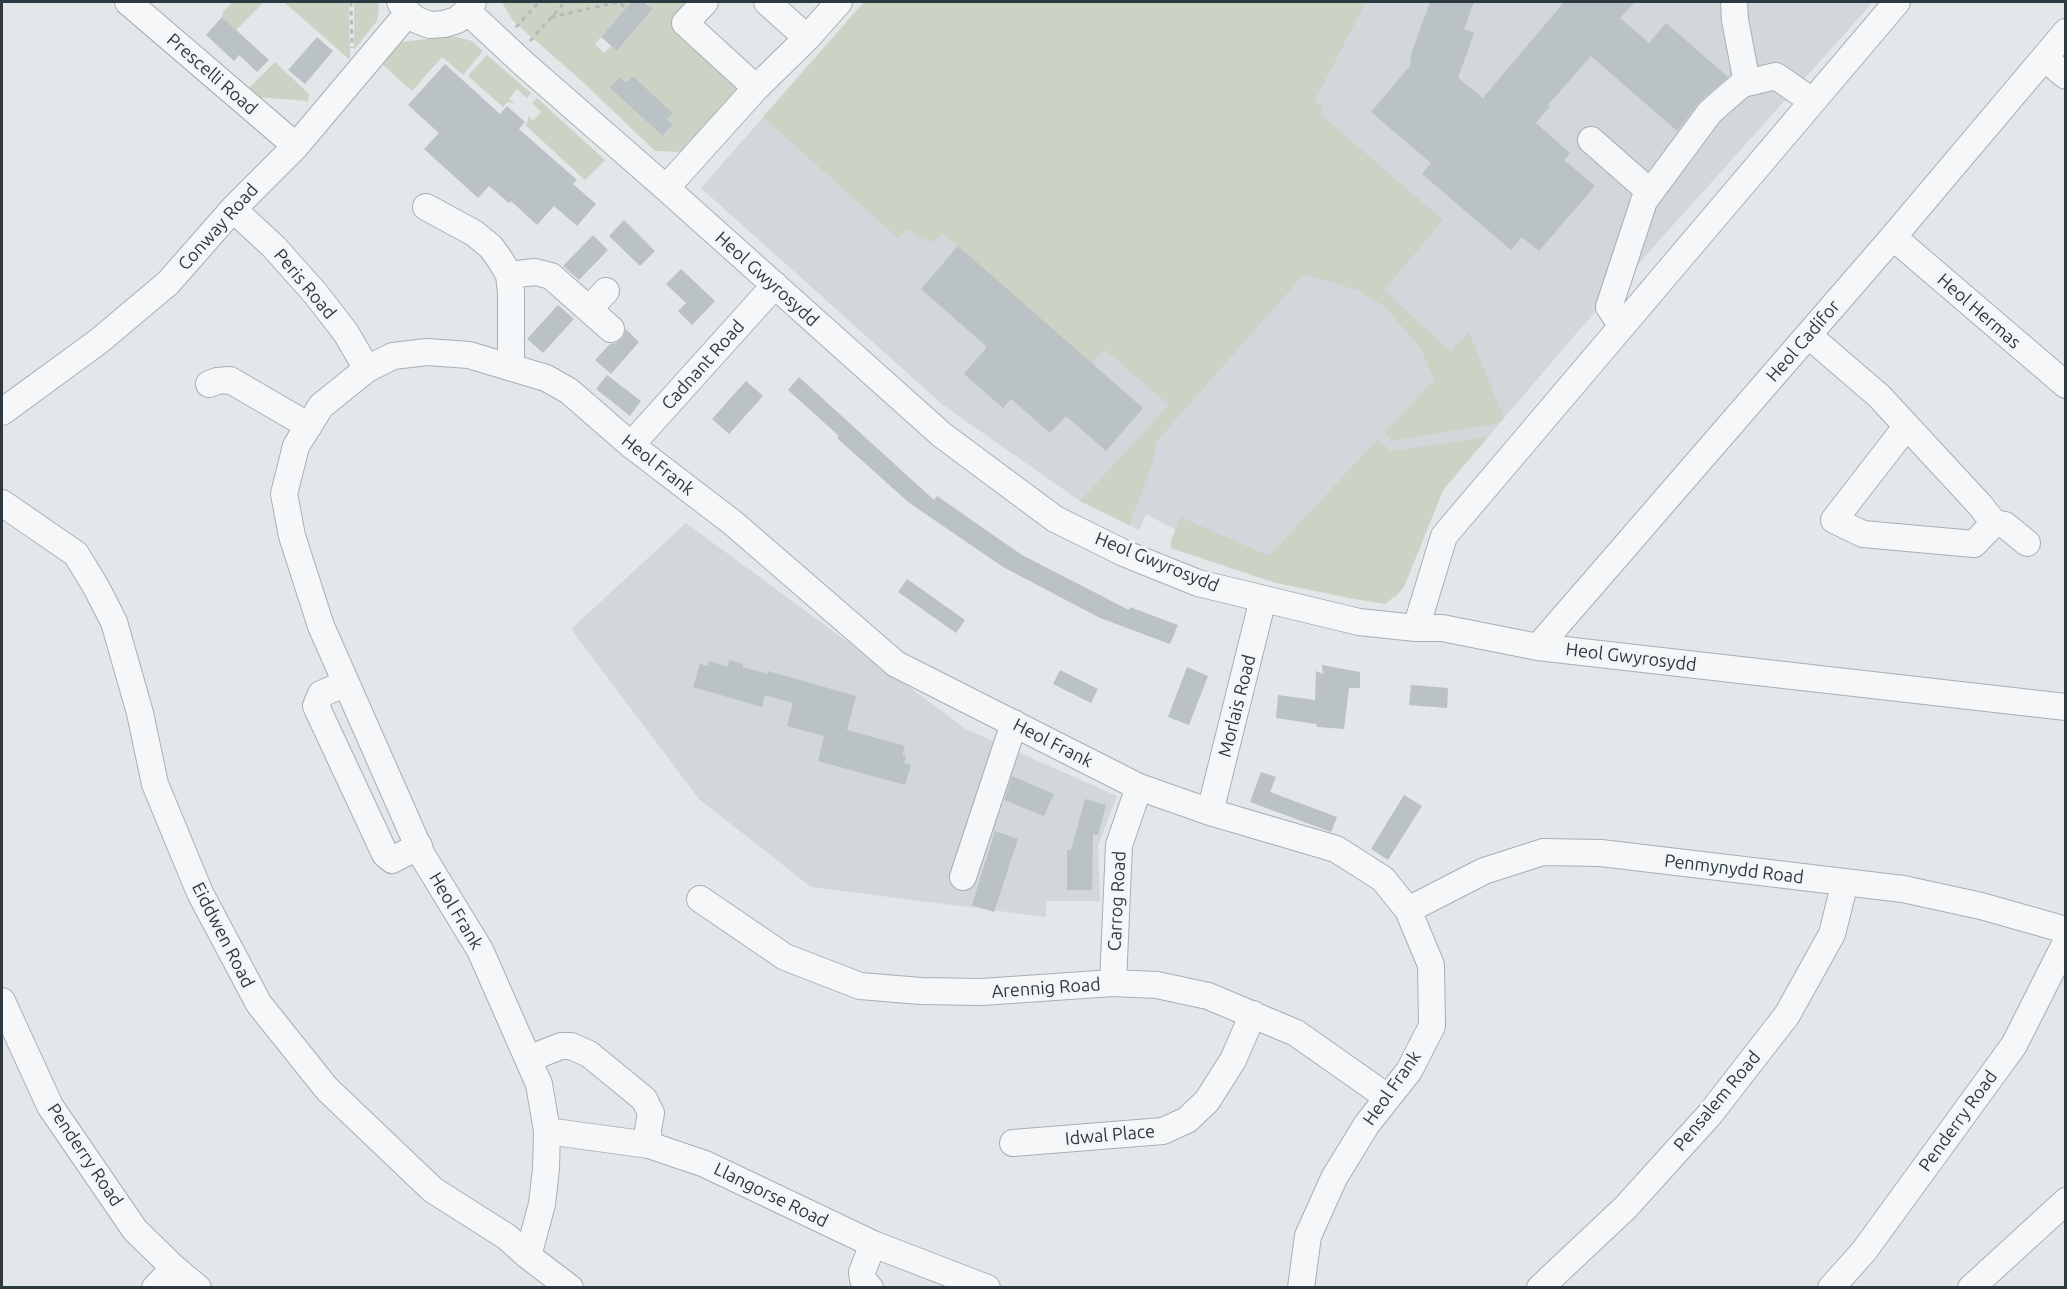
<!DOCTYPE html>
<style>
body{margin:0}
#map{position:relative;width:2067px;height:1289px;overflow:hidden;background:#e3e7ea;font-family:Ubuntu,sans-serif}
canvas{display:block}
.frame{position:absolute;inset:0;border:3px solid #2c3940;pointer-events:none}
</style>
<div id="map">
<canvas width="2067" height="1289"></canvas>
<div class="frame"></div>
</div>
<script>
const ctx = document.querySelector('canvas').getContext('2d');
ctx.lineJoin = 'round';
function fillPath(path, color) { ctx.fillStyle = color; ctx.fill(path, 'evenodd'); }
const shape = rows => new Path2D(rows.map(r => 'M' + r).join(''));
function strokePath(path, color, width, dash) { ctx.strokeStyle = color; ctx.lineWidth = width; ctx.lineCap = dash ? 'butt' : 'round'; ctx.setLineDash(dash || []); ctx.stroke(path); }
function label(font, color, halo, rows, align = 'center') {
  ctx.font = font + ' Ubuntu,sans-serif'; ctx.lineWidth = 6; ctx.setLineDash([]); ctx.textBaseline = 'middle'; ctx.strokeStyle = halo; ctx.fillStyle = color; for (const [text, x, y, turn = 0] of rows) {
    ctx.save(); ctx.translate(x, y); ctx.rotate((+turn || 0) * Math.PI / 180); ctx.textAlign = isNaN(turn) ? turn : align; if (halo) ctx.strokeText(text, 0, 0); ctx.fillText(text, 0, 0); ctx.restore();
  }
}
const built = shape([
 [864,2,1873,2,1580,329,1443,490,1404,587,1396,597,1276,583,1171,548,1171,540,1176,530,1146,514,1139,530,1080,501,943,405,701,188],
 [686,523,966,729,1117,796,1098,846,1100,901,1046,901,1046,917,811,887,699,799,571,629]
]);
const green = shape([
 [233,2,264,2,236,30,222,17,223,12],
 [283,2,349,2,350,60,292,9],
 [354,2,378,2,379,10,377,21,354,50],
 [502,2,631,2,595,44,604,53,611,46,617,51,653,10,647,4,649,2,692,2,673,24,737,81,740,90,690,144,679,152,655,151,583,82,512,20],
 [633,76,673,113,667,119,673,126,664,136,620,77,626,82],
 [864,2,1366,2,1315,100,1324,108,1320,114,1443,220,1384,290,1451,352,1469,332,1504,418,1500,423,1392,441,1385,432,1434,380,1420,347,1384,306,1357,290,1304,274,1157,441,1154,459,1129,525,1080,501,1169,405,1104,349,1092,363,943,234,934,241,931,241,923,239,907,229,898,238,763,117],
 [453,36,472,41,483,51,463,75,442,57,412,91,382,64,402,42],
 [487,55,531,93,527,98,517,89,509,99,515,104,508,102,503,107,468,76],
 [275,62,309,94,308,101,257,97,249,88],
 [537,98,605,160,585,180,525,125,528,121,528,116,533,121,541,112,532,103],
 [1488,437,1443,490,1404,587,1386,604,1354,599,1276,583,1171,548,1171,540,1181,517,1269,556,1378,439,1390,451]
]);
const building = shape([
 [631,2,644,2,653,9,617,51,601,37],
 [1430,2,1474,2,1464,29,1474,33,1458,78,1483,98,1564,2,1635,2,1620,18,1649,43,1666,23,1728,77,1700,101,1677,131,1591,56,1547,106,1551,105,1536,123,1570,153,1564,160,1595,186,1539,251,1522,237,1511,250,1422,174,1431,163,1371,112,1410,66,1411,54],
 [222,17,269,60,257,72,239,55,234,61,206,35],
 [317,37,333,51,305,84,288,70],
 [445,64,500,114,507,106,525,122,519,129,577,180,573,184,596,204,577,226,554,206,537,225,511,201,509,203,489,186,478,198,424,149,439,133,408,105],
 [633,76,673,113,667,119,673,125,663,136,610,88,620,77,626,82],
 [624,220,655,251,640,266,609,236],
 [593,235,608,250,579,280,563,266],
 [958,246,1143,408,1106,451,1066,416,1050,433,1011,399,1003,408,964,374,987,347,921,289],
 [681,269,715,301,692,325,678,311,686,303,666,284],
 [558,305,574,319,543,353,527,339],
 [626,329,639,342,611,374,595,360,610,344,616,343,622,339],
 [607,375,641,401,630,416,596,389],
 [799,377,934,500,937,496,1022,555,1129,610,1130,607,1178,625,1170,644,1100,618,1003,567,908,502,837,438,839,436,788,390],
 [746,381,763,396,729,434,712,419],
 [907,579,965,620,956,633,898,592],
 [729,660,743,664,742,667,768,674,768,671,856,696,847,730,905,746,902,755,906,756,904,763,911,765,905,785,818,761,824,736,787,726,793,703,765,695,762,707,693,687,700,664,708,666,709,661,728,667],
 [1322,665,1360,672,1360,688,1349,688,1344,729,1317,727,1316,724,1276,718,1278,695,1315,700,1316,671,1323,674],
 [1187,667,1208,676,1189,725,1168,717],
 [1060,670,1098,689,1091,703,1053,684],
 [1411,685,1448,688,1447,708,1409,705],
 [1261,772,1276,777,1270,792,1337,817,1331,832,1250,802],
 [1012,776,1054,794,1044,816,1004,800],
 [1404,795,1422,806,1388,860,1371,849],
 [1085,799,1106,805,1098,835,1093,834,1092,890,1067,890,1067,850,1071,850],
 [995,831,1018,839,994,912,972,905]
]);
const path = shape([
 [351,2,352,48],
 [551,17,618,2,626,8],
 [516,27,539,2],
 [530,41,565,2]
]);
const minor = shape([
 [128,2,296,146],
 [400,2,408,13,417,20,430,25,444,24,457,20,467,11,473,2],
 [705,2,685,23,756,88],
 [767,2,807,38],
 [1734,2,1735,20,1747,83],
 [467,11,524,64,666,188,942,435,1055,519,1126,554,1198,583,1359,622,1416,628,1442,628,1538,647,2066,707],
 [2044,58,2066,76],
 [1591,140,1650,192],
 [666,188,756,88,807,38,839,2],
 [426,207,474,233,491,247,501,261,509,275,511,292,511,366],
 [233,209,274,247,315,293,346,333,367,369],
 [1893,237,2066,385],
 [509,275,535,272,551,276,611,329],
 [589,309,606,291],
 [1622,326,1609,307,1644,201,1710,112,1742,84,1776,76,1812,101],
 [1808,335,1879,396,1980,505,1994,523,2005,525,2027,543],
 [209,384,217,381,230,380,309,426],
 [2,412,99,341,168,283,233,209,296,146,408,13],
 [1906,427,1834,520,1863,534,1974,544,1994,523],
 [631,445,775,285],
 [2,503,76,554,96,587,114,622,140,713,155,784,200,893,259,1004,327,1089,433,1190,507,1237,528,1256,570,1288],
 [1416,628,1444,536,1897,2],
 [1538,647,1893,237,2066,32],
 [346,683,321,694,316,706,385,854,392,860,419,846],
 [1210,812,1263,599],
 [963,877,1014,723],
 [700,899,785,957,860,986,921,991,982,992,1113,983,1157,985,1208,996,1296,1033,1387,1097],
 [1408,910,1484,871,1543,852,1601,853,1903,889,1981,906,2066,930],
 [1113,983,1119,845,1139,787],
 [2,1001,50,1106,135,1230,174,1268,198,1288],
 [528,1059,561,1046,571,1046,589,1054,644,1099,651,1113,648,1130,649,1145],
 [547,1131,649,1145,705,1164,873,1244,987,1288],
 [1013,1143,1163,1131,1187,1120,1207,1101,1233,1060,1253,1014],
 [528,1256,542,1204,546,1169,547,1131,539,1084,480,950,422,855,321,626,292,536,284,494,296,446,321,406,367,369,393,356,427,352,469,355,546,378,569,391,631,445,733,523,896,664,1139,787,1210,812,1336,849,1383,879,1408,910,1431,965,1432,1026,1409,1071,1367,1124,1334,1178,1308,1236,1301,1288],
 [155,1288,174,1268],
 [870,1288,863,1280,862,1272,873,1244],
 [1540,1288,1626,1207,1710,1114,1787,1015,1832,934,1845,882],
 [1831,1288,1864,1251,2014,1045,2066,942],
 [1971,1288,2066,1201]
]);
const streetNames = [
 ["Prescelli Road",212,74,41],
 ["Conway Road",218,227,-48],
 ["Heol Gwyrosydd",767,279,42],
 ["Peris Road",305,284,50],
 ["Heol Hermas",1979,311,41],
 ["Heol Cadifor",1803,341,-49],
 ["Cadnant Road",703,365,-48],
 ["Heol Frank",658,465,38],
 ["Heol Gwyrosydd",1157,562,22],
 ["Heol Gwyrosydd",1631,657,7],
 ["Morlais Road",1237,706,-76],
 ["Heol Frank",1053,743,27],
 ["Penmynydd Road",1734,869,7],
 ["Carrog Road",1117,901,-87],
 ["Heol Frank",456,911,59],
 ["Eiddwen Road",223,935,63],
 ["Arennig Road",1046,988,-4],
 ["Heol Frank",1392,1088,-55],
 ["Pensalem Road",1717,1101,-50],
 ["Penderry Road",1958,1121,-54],
 ["Idwal Place",1110,1135,-5],
 ["Penderry Road",85,1155,56],
 ["Llangorse Road",771,1195,26]
];
fillPath(built, '#d1d7db');
fillPath(green, '#ccd3c5');
fillPath(building, '#bac2c6');
strokePath(minor, '#a8afb4', 28);
strokePath(path, '#b5babd', 3, [4.5, 4.5]);
strokePath(minor, '#f5f7f8', 26);
label('18px', '#2c3940', '#f2f6f7', streetNames);
</script>
